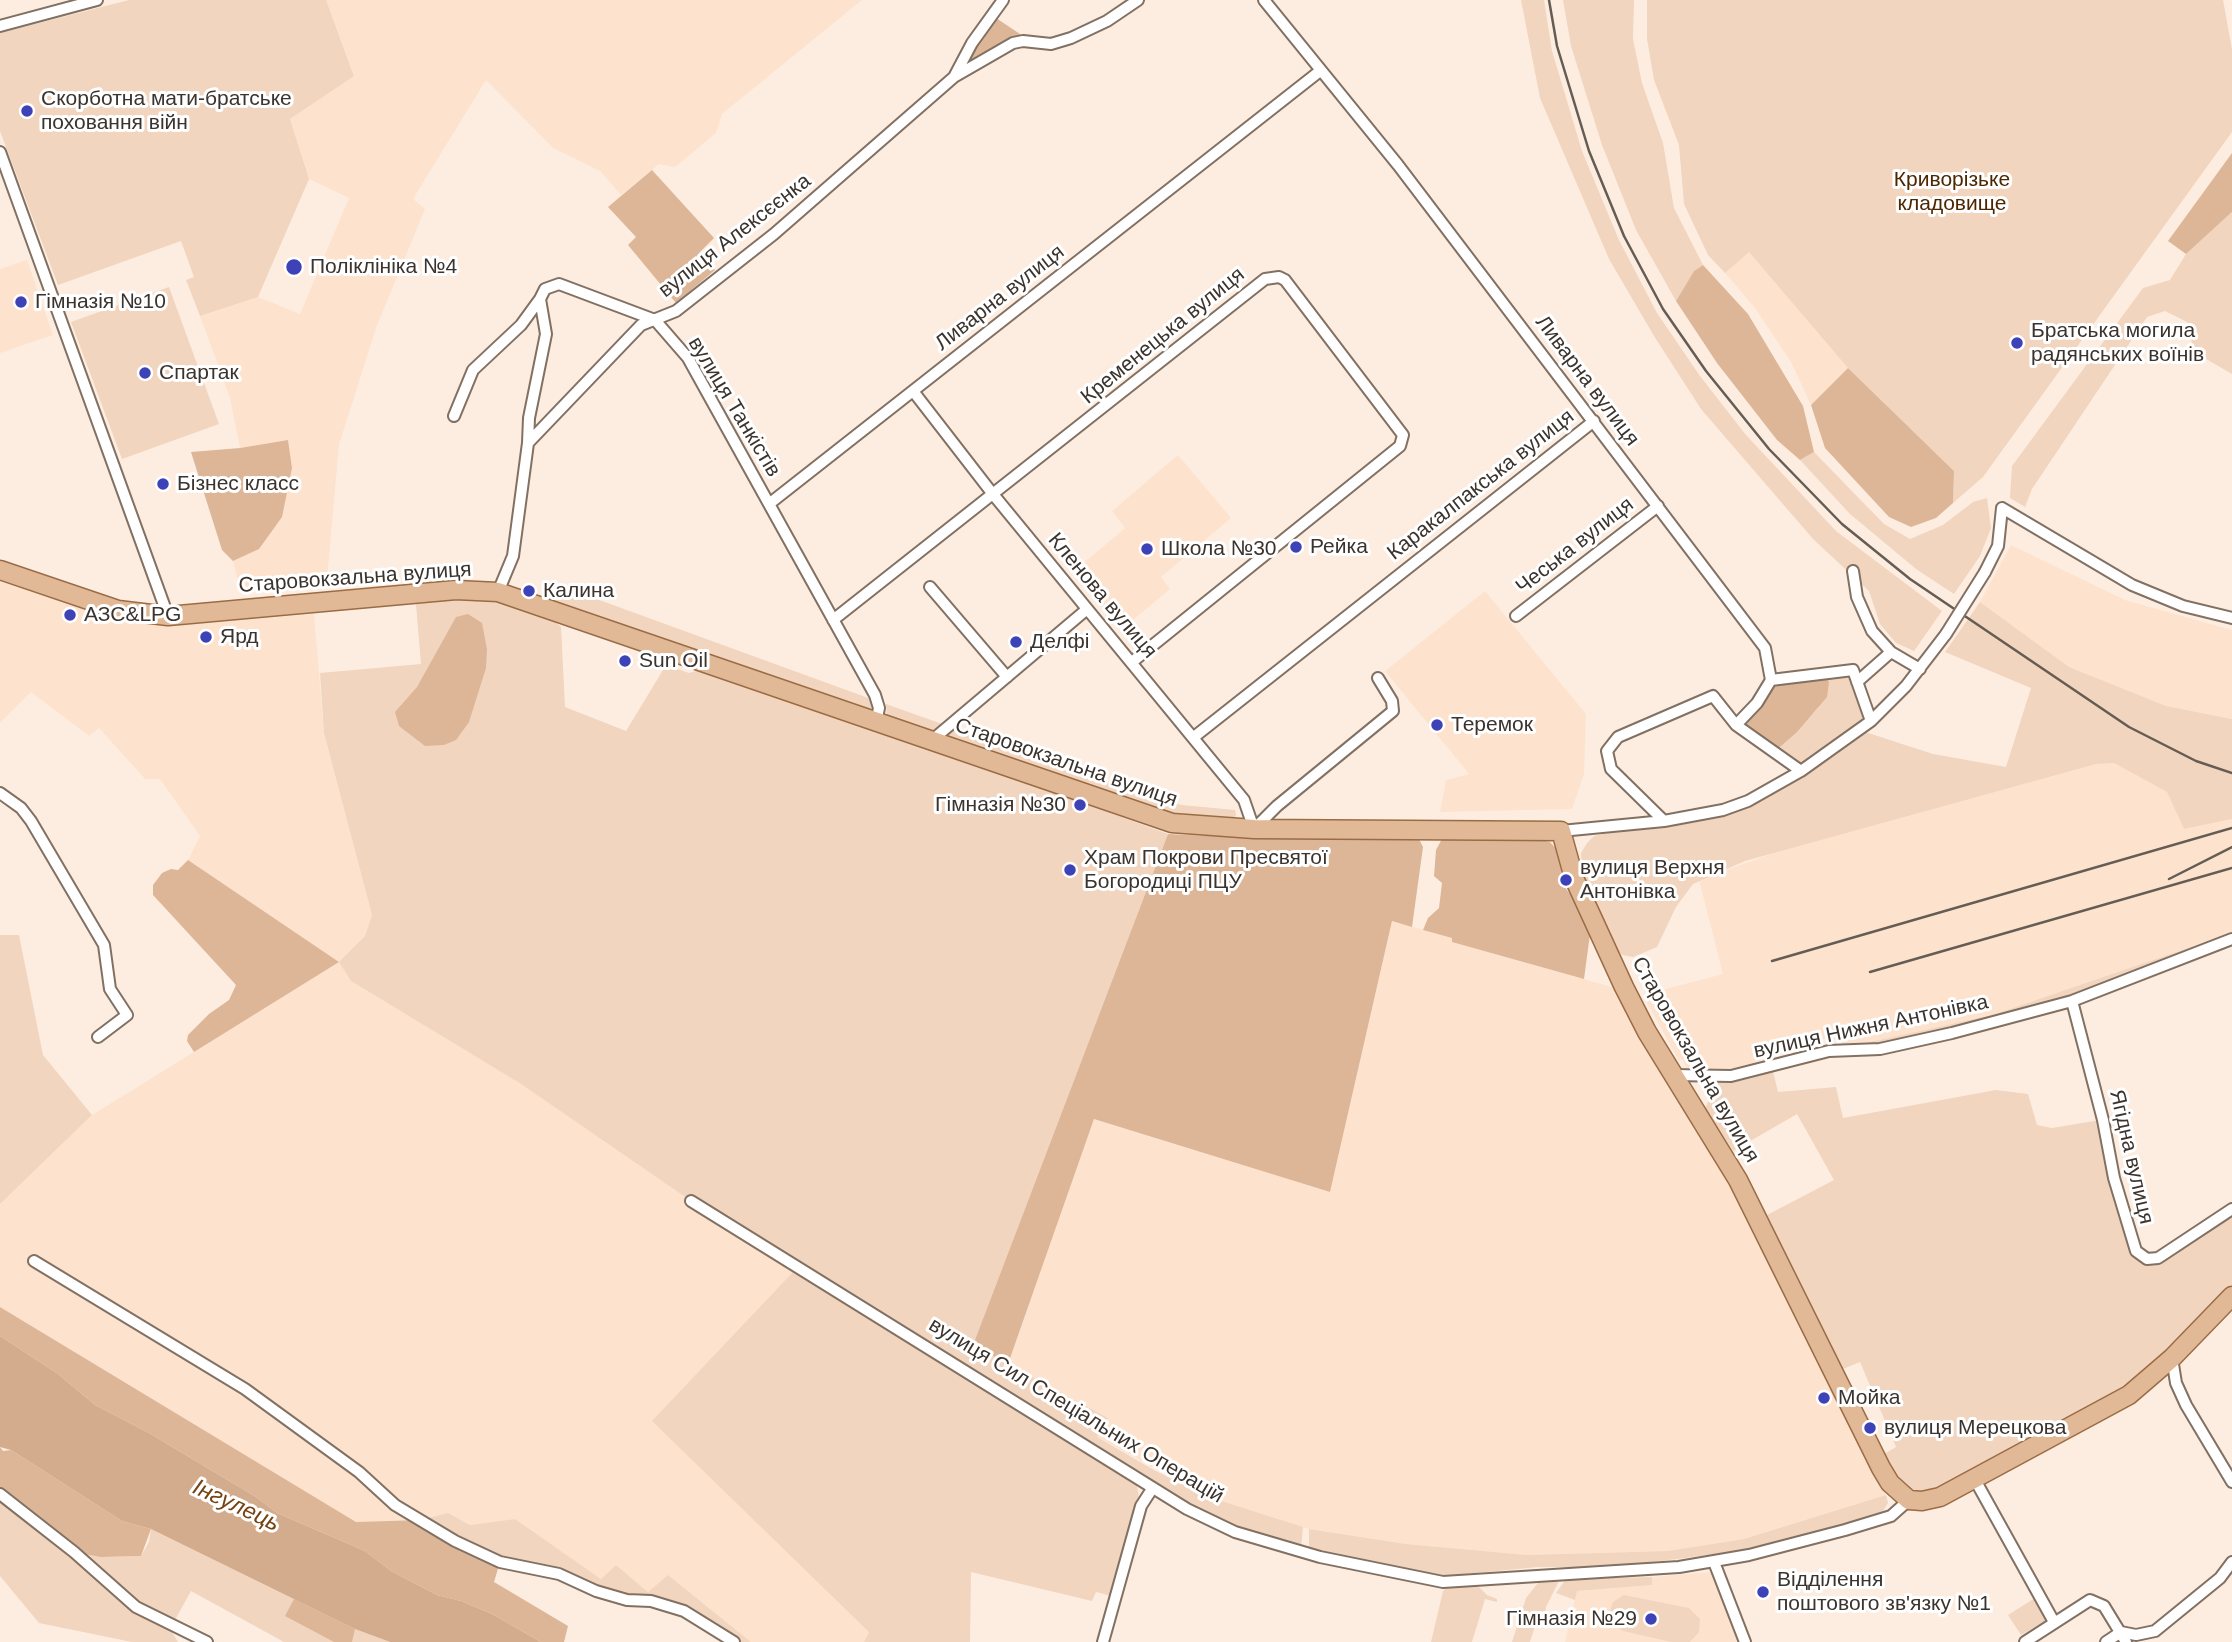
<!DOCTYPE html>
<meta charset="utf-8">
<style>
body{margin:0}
canvas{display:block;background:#fcede0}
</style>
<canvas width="2232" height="1642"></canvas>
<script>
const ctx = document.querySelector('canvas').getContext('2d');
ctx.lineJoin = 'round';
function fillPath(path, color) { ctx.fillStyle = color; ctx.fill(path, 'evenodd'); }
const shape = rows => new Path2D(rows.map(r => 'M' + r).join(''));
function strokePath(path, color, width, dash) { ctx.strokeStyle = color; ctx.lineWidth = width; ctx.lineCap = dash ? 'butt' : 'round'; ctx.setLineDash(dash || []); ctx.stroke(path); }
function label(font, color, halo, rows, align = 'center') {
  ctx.font = font + ' Helvetica,sans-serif'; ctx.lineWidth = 6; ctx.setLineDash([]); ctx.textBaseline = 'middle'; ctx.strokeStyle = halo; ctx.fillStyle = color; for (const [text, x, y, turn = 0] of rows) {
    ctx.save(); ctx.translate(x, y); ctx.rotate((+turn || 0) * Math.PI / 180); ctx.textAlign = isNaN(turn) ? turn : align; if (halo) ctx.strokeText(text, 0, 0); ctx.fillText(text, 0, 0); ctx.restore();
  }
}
const built = shape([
 [326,0,862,0,722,114,716,133,675,167,659,164,621,195,600,171,553,148,486,80,413,199,425,209,376,328,339,445,327,579,240,590,233,561,259,549,288,440,240,448,230,398,200,316,258,297,300,314,349,198,309,179,290,119,354,75],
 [1749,251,1848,368,1811,405,1791,362,1755,308,1725,273],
 [27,260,53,335,0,353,0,269],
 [1178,455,1231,518,1161,577,1170,589,1122,629,1074,571,1125,528,1112,511],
 [2011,545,2125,600,2232,630,2232,719,2166,706,2069,667,1980,602],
 [0,578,100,614,136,623,167,626,314,614,324,733,372,915,365,936,340,963,351,981,521,1084,691,1201,796,1268,869,1632,864,1642,751,1642,668,1575,648,1592,616,1565,601,1579,515,1519,470,1525,448,1513,420,1520,356,1522,0,1307,0,1204,92,1115,339,962,188,860,200,836,160,779,145,779,99,728,89,736,31,692,0,723],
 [1485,591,1586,714,1584,774,1572,809,1440,812,1446,780,1469,774,1385,671],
 [2114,763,2167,792,2184,829,2232,819,2232,933,1992,1015,1848,1047,1830,1037,1732,1070,1687,1068,1682,1059,1679,1061,1643,995,1723,974,1699,880,1793,846,2096,764],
 [1392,921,1453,938,1452,942,1619,989,1730,1174,1886,1495,1744,1539,1668,1551,1527,1555,1406,1544,1309,1529,1206,1496,1097,1437,1108,1419,1008,1364,1094,1119,1330,1192],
 [1712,1572,1741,1642,1565,1642,1577,1591,1652,1585,1652,1577]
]);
const green = shape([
 [129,0,326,0,354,76,290,119,309,179,258,297,200,316,186,280,194,277,181,241,58,285,0,131,0,33],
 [1521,0,1544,0,1552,51,1582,151,1619,240,1657,313,1700,376,1746,435,1836,531,1942,611,1914,651,1896,643,1880,624,1869,591,1813,539,1701,409,1654,336,1609,259,1540,98],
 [1563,0,1634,0,1633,39,1642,83,1663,143,1674,208,1703,265,1694,271,1676,301,1636,230,1602,145,1571,46],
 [1647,0,2223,0,2232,49,2232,132,1983,477,1953,503,1954,471,1848,368,1749,252,1725,273,1708,255,1684,204,1679,145,1654,80,1647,39],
 [2232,212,2232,374,2194,352,2187,322,2165,311,2147,317,2032,489,2025,507,2010,498,2012,466,2143,288,2170,280,2186,254],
 [169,287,219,424,122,459,71,322],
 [1814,452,1884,524,1910,539,1943,525,1973,502,1987,498,1991,528,1980,556,1954,594,1916,569,1850,514,1800,460],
 [550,582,871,699,872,709,869,713,545,601],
 [459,598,488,599,550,618,561,627,565,707,626,731,663,670,672,667,689,673,700,670,962,759,1168,834,973,1345,1108,1418,1097,1437,1154,1470,1206,1496,1303,1527,1301,1548,1237,1529,1188,1506,691,1201,521,1084,351,981,339,962,365,936,372,915,324,733,320,673,421,664,416,604],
 [1980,602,2069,667,2166,706,2232,719,2232,819,2184,829,2167,792,2114,763,2096,764,1745,861,1693,884,1676,907,1657,947,1633,957,1622,955,1610,942,1583,878,1581,853,1587,843,1594,836,1723,810,1800,771,1774,752,1818,708,1822,673,1847,669,1871,721,1859,730,1933,754,2006,767,2031,688,1945,652],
 [886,704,942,724,933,732,887,717],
 [953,728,1147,796,1182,805,1235,810,1236,815,1234,820,1182,820,945,737],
 [2232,933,2232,937,2071,997,1880,1046,1848,1047,1992,1015],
 [0,935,19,935,43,1055,92,1115,0,1204],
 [1773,1071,1778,1092,1836,1087,1843,1118,1996,1090,2028,1094,2037,1125,2052,1128,2100,1120,2110,1178,2145,1261,2232,1213,2232,1286,2167,1355,2126,1390,1931,1492,1910,1490,1898,1479,1884,1454,1896,1447,1860,1362,1843,1369,1767,1215,1834,1180,1797,1114,1733,1151,1705,1108,1718,1082],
 [794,1271,1127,1476,1137,1486,1139,1498,1111,1596,1096,1592,1092,1601,971,1572,970,1642,864,1642,869,1632,652,1421],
 [0,1494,101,1557,141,1556,149,1542,151,1529,355,1629,390,1642,284,1642,191,1591,170,1629,178,1642,132,1642,39,1623,0,1576],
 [1886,1495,1888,1503,1883,1511,1811,1534,1748,1550,1613,1567,1538,1567,1444,1576,1309,1549,1309,1529,1406,1544,1527,1555,1668,1551,1744,1539],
 [448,1513,470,1525,515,1519,601,1579,616,1565,648,1592,668,1575,751,1642,734,1642,684,1611,627,1600,577,1580,517,1567,420,1520],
 [1652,1577,1652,1585,1577,1591,1575,1600,1556,1593,1566,1579],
 [1541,1579,1560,1579,1546,1607,1543,1627,1535,1626,1530,1642,1512,1642,1526,1598],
 [1475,1583,1487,1595,1497,1599,1497,1602,1485,1599,1472,1642,1431,1642,1443,1591,1451,1584],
 [1624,1595,1689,1608,1700,1619,1699,1632,1690,1642,1671,1642,1623,1631,1613,1624,1609,1613,1613,1602],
 [2035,1598,2048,1619,2021,1635,2008,1615]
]);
const forest = shape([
 [996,18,1023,36,967,67,962,64],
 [2232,153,2232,212,2186,254,2168,241],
 [652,170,714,238,699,253,715,270,676,303,628,245,636,237,608,207],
 [1703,265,1748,314,1803,406,1814,452,1800,460,1777,440,1717,363,1676,301,1694,271],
 [1848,368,1954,471,1953,503,1936,518,1911,527,1889,517,1825,448,1811,405],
 [288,440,292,468,282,517,259,549,233,561,222,550,191,452,240,448],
 [468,614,482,623,487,649,486,668,469,722,456,740,444,745,425,746,399,726,395,712,417,687,456,617],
 [1822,673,1829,682,1827,697,1797,732,1774,752,1736,725,1771,680],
 [1168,834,1252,838,1419,839,1423,847,1412,927,1392,921,1330,1192,1094,1119,1008,1364,973,1345],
 [1443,837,1534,838,1550,842,1558,851,1564,886,1576,902,1590,934,1584,979,1452,942,1452,938,1423,930,1428,918,1439,908,1442,883,1434,876,1436,850],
 [188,860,339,962,194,1052,187,1041,188,1035,209,1014,229,1000,236,985,153,895,153,885,162,873,171,869,178,870],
 [0,1307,356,1522,420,1520,500,1562,494,1582,568,1626,564,1642,541,1642,492,1614,461,1601,437,1595,391,1571,365,1551,277,1513,256,1497,149,1433,95,1405,58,1374,0,1336],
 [0,1447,3,1451,11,1450,122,1521,151,1529,141,1556,101,1557,74,1552,0,1494],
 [294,1599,355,1629,352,1642,334,1642,285,1616]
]);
const water = shape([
 [0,1336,58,1374,95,1405,149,1433,256,1497,277,1513,365,1551,391,1571,437,1595,461,1601,492,1614,541,1642,390,1642,355,1629,151,1529,122,1521,11,1450,0,1447]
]);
const street = shape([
 [1264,0,1398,165,1765,648,1771,680,1757,703,1736,725],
 [0,26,97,0],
 [954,77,1013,43,1023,41,1051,44,1071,38,1107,21,1138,0],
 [0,152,168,616],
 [913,391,992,493,1244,800,1254,829,1277,806,1393,711,1392,701,1378,678],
 [454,416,473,370,521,325,540,299],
 [528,443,529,418,546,334,540,299,545,289,559,284,655,320,688,358,875,695,879,708,876,723],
 [769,504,1320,71],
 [1853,571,1857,597,1872,631,1891,652,1920,669],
 [1985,572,1998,546,2002,508,2132,585,2183,606,2232,618],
 [930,587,1007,677],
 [498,592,513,556,528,443,641,325,676,311,774,234,954,77,972,43,1003,0],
 [1516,616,1658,506],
 [833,620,1265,279,1279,277,1285,280,1403,435,1400,446,1132,662],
 [1771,680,1853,670,1871,721],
 [1857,682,1891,652],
 [1194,737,1594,421],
 [931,741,1086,610],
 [0,793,21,808,31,821,104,945,110,989,127,1015,98,1037],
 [1664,821,1611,769,1607,751,1618,737,1713,696,1736,725,1801,771],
 [1561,831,1664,821,1723,810,1748,801,1801,771,1871,721,1906,686,1946,634],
 [2072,1001,2103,1120,2114,1178,2136,1251,2147,1259,2158,1258,2232,1209],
 [1673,1075,1731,1076,1829,1051,1880,1049,1952,1033,2072,1001,2232,939],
 [691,1201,1187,1509,1235,1532,1320,1557,1443,1582,1679,1567,1749,1555,1845,1530,1891,1516,1909,1500],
 [34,1261,245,1389,359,1472,395,1505,455,1541,500,1562,559,1574,596,1591,627,1600,651,1601,684,1611,734,1642],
 [2172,1358,2176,1383,2186,1405,2232,1482],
 [1974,1478,2054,1622],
 [0,1494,74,1552,136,1607,207,1642],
 [1714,1562,1745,1642],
 [1103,1642,1141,1506,1152,1489],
 [2025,1642,2090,1600,2104,1606,2126,1642],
 [2106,1642,2121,1632,2136,1635,2155,1631,2220,1578,2232,1562]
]);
const primary = shape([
 [0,570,118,610,168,616,456,590,498,592,1172,823,1254,829,1561,831,1574,878,1624,987,1647,1032,1738,1180,1881,1468,1890,1483,1909,1500,1922,1501,1940,1497,2129,1395,2172,1358,2232,1296]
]);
const rail = shape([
 [1549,0,1557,46,1589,151,1624,236,1663,309,1706,371,1769,449,1842,524,1910,579,2129,727,2196,761,2232,773],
 [2169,879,2232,847],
 [1772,961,2232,828],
 [1870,972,2232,868]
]);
const streetBridge = shape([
 [1946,634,1985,572]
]);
const markers = [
 [27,111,7,"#3e42b7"],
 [294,267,9,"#3e42b7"],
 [21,302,7,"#3e42b7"],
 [2017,343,7,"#3e42b7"],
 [145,373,7,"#3e42b7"],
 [163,484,7,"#3e42b7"],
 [1296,547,7,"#3e42b7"],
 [1147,549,7,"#3e42b7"],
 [529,591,7,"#3e42b7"],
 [70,615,7,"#3e42b7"],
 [206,637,7,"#3e42b7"],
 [1016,642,7,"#3e42b7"],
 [625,661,7,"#3e42b7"],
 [1437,725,7,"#3e42b7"],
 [1080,805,7,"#3e42b7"],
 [1070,870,7,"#3e42b7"],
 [1566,880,7,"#3e42b7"],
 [1824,1398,7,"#3e42b7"],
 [1870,1428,7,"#3e42b7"],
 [1763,1592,7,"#3e42b7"],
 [1651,1619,7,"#3e42b7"]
];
const poiNames = [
 ["Скорботна мати-братське",41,99],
 ["поховання війн",41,123],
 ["Поліклініка №4",310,267],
 ["Гімназія №10",35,302],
 ["Братська могила",2031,331],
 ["радянських воїнів",2031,355],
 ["Спартак",159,373],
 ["Бізнес класс",177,484],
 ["Рейка",1310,547],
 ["Школа №30",1161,549],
 ["Калина",543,591],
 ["АЗС&LPG",84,615],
 ["Ярд",220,637],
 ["Делфі",1030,642],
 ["Sun Oil",639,661],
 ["Теремок",1451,725],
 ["Гімназія №30",1066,805,"right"],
 ["Храм Покрови Пресвятої",1084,858],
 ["Богородиці ПЦУ",1084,882],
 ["вулиця Верхня",1580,868],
 ["Антонівка",1580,892],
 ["Мойка",1838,1398],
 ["вулиця Мерецкова",1884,1428],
 ["Відділення",1777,1580],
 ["поштового зв'язку №1",1777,1604],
 ["Гімназія №29",1637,1619,"right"]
];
const parkNames = [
 ["Криворізьке",1952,180],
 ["кладовище",1952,204]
];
const streetNames = [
 ["вулиця Алексєєнка",735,236,-38],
 ["Ливарна вулиця",1000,298,-38],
 ["Кременецька вулиця",1163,336,-39],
 ["Ливарна вулиця",1587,381,53],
 ["вулиця Танкістів",734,407,59],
 ["Каракалпакська вулиця",1481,485,-38],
 ["Чеська вулиця",1575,546,-38],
 ["Старовокзальна вулиця",355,578,-4],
 ["Кленова вулиця",1102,596,50],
 ["Старовокзальна вулиця",1066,763,19],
 ["вулиця Нижня Антонівка",1871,1027,-12],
 ["Старовокзальна вулиця",1695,1060,60],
 ["Ягідна вулиця",2131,1157,77],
 ["вулиця Сил Спеціальних Операцій",1076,1411,31]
];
const waterNames = [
 ["Інгулець",236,1506,25]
];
fillPath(built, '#fde3ce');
fillPath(green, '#f2d5be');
fillPath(forest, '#ddb698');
fillPath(water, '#d3ac8e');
strokePath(street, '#827163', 14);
strokePath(primary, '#9a6c45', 21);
strokePath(street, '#fff', 10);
strokePath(primary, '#e1b997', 18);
strokePath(rail, '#655c54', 2.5);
strokePath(streetBridge, '#827163', 14, []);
strokePath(streetBridge, '#fff', 10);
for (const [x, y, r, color] of markers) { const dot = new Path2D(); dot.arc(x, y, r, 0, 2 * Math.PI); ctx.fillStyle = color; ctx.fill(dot); strokePath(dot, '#fff', 2.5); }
label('21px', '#3b332d', '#fff', poiNames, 'left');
label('21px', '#4c2701', '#fff', parkNames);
label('21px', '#3b332d', '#fff', streetNames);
label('italic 23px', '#754312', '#fff', waterNames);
</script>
